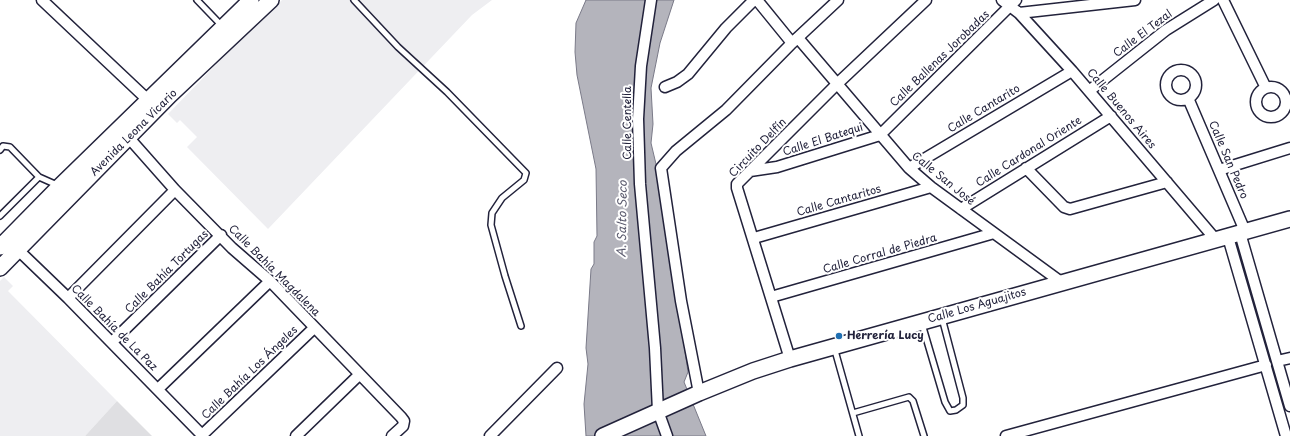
<!DOCTYPE html>
<meta charset="utf-8">
<style>
body{margin:0}
canvas{display:block;background:#fff}
</style>
<canvas width="1290" height="436"></canvas>
<script>
const ctx = document.querySelector('canvas').getContext('2d');
ctx.lineJoin = 'round';
function fillPath(path, color) { ctx.fillStyle = color; ctx.fill(path, 'evenodd'); }
const shape = rows => new Path2D(rows.map(r => 'M' + r).join(''));
function strokePath(path, color, width, dash) { ctx.strokeStyle = color; ctx.lineWidth = width; ctx.lineCap = dash ? 'butt' : 'round'; ctx.setLineDash(dash || []); ctx.stroke(path); }
function label(font, color, halo, rows, align = 'center') {
  ctx.font = font + ' "Playpen Sans",sans-serif'; ctx.lineWidth = 4; ctx.setLineDash([]); ctx.textBaseline = 'middle'; ctx.strokeStyle = halo; ctx.fillStyle = color; for (const [text, x, y, turn = 0] of rows) {
    ctx.save(); ctx.translate(x, y); ctx.rotate((+turn || 0) * Math.PI / 180); ctx.textAlign = isNaN(turn) ? turn : align; if (halo) ctx.strokeText(text, 0, 0); ctx.fillText(text, 0, 0); ctx.restore();
  }
}
const built = shape([
 [282,0,492,0,472,15,268,229,187,147,197,137,180,120,177,123,168,114,237,43],
 [4,277,13,286,8,291,117,401,85,436,0,436,0,281]
]);
const green = shape([
 [117,401,152,436,85,436]
]);
const water = shape([
 [586,0,674,0,660,43,651,88,653,124,651,143,660,181,688,372,684,382,706,436,586,436,584,404,588,364,586,348,591,269,594,264,594,242,597,236,596,169,577,75,575,52,576,23,586,0]
]);
const lane = shape([
 [197,0,223,27],
 [354,0,398,47,447,92,526,173,524,180,502,198,492,213,491,225,505,276,521,326],
 [0,150,3,146,10,147,39,177],
 [0,216,39,177,57,185],
 [922,324,945,402,950,411,956,410,963,405,963,398,942,318],
 [834,347,859,436],
 [853,413,909,397,913,401,924,436]
]);
const street = shape([
 [42,0,149,101],
 [651,0,641,66,638,119,640,184,655,348,658,411,667,436],
 [757,0,792,43],
 [1002,0,1019,13,1072,71,1216,240],
 [1223,0,1266,88],
 [1019,13,1135,0],
 [798,38,909,168,931,187,1061,282],
 '1166 85a15 15 0 1 1 30 0a15 15 0 1 1-30 0Z',
 [665,87,677,82,688,74,726,28,754,0],
 '1256 102a15 15 0 1 1 30 0a15 15 0 1 1-30 0Z',
 [1089,91,1166,30,1214,0],
 [1188,98,1245,231],
 [129,138,175,190,232,248,270,281,401,417,404,421,403,426,392,436],
 [909,168,1072,71],
 [1026,168,1064,207,1070,209,1167,182],
 [1219,170,1290,148],
 [750,171,777,167,880,135,1016,0],
 [961,209,1111,116],
 [1240,233,1290,406],
 [1228,237,1286,436],
 [754,238,931,187],
 [14,246,68,298,203,436],
 [771,297,994,233],
 [68,298,175,190],
 [112,342,221,235],
 [790,359,737,188,737,184,837,84,926,0],
 [1277,361,1290,358],
 [158,389,270,281],
 [699,393,681,301,661,168,676,151,726,110,792,43,838,0],
 [202,435,314,328],
 [296,436,359,375],
 [490,436,557,368],
 [1006,436,1266,365]
]);
const secondary = shape([
 [0,247,56,190,251,0],
 [0,268,170,95,271,0],
 [603,436,699,393,753,371,790,359,1290,219]
]);
const markers = [
 [839,336,4,"#1f6fb2"]
];
const streetNames = [
 ["Calle El Tezal",1143,34,-37],
 ["Calle Ballenas Jorobadas",940,59,-44],
 ["Calle Cantarito",984,109,-31],
 ["Calle Buenos Aires",1121,109,50],
 ["Calle Centella",628,123,-90],
 ["Avenida Leona Vicario",134,133,-45],
 ["Calle El Batequi",823,140,-18],
 ["Circuito Delfín",758,148,-46],
 ["Calle Cardonal Oriente",1029,152,-32],
 ["Calle San Pedro",1228,160,67],
 ["Calle San José",943,179,39],
 ["Calle Cantaritos",839,201,-16],
 ["Calle Corral de Piedra",880,254,-16],
 ["Calle Bahía Magdalena",274,271,45],
 ["Calle Bahía Tortugas",167,272,-45],
 ["Calle Los Aguajitos",977,306,-16],
 ["Calle Bahía de La Paz",114,328,45],
 ["Calle Bahía Los Ángeles",250,373,-44]
];
const poiNames = [
 ["Herrería Lucy",847,336]
];
const waterNames = [
 ["A. Salto Seco",623,219,-89]
];
fillPath(built, '#eeeef1');
fillPath(green, '#dfdfe2');
fillPath(water, '#b4b4bc');
strokePath(water, '#7a7a88', 1);
strokePath(lane, '#22223b', 8);
strokePath(street, '#22223b', 13);
strokePath(secondary, '#22223b', 18);
strokePath(lane, '#fff', 5);
strokePath(street, '#fff', 10);
strokePath(secondary, '#fff', 15);
for (const [x, y, r, color] of markers) { const dot = new Path2D(); dot.arc(x, y, r, 0, 2 * Math.PI); ctx.fillStyle = color; ctx.fill(dot); strokePath(dot, '#fff', 1.5); }
label('11px', '#22223b', '#fff', streetNames);
label('bold 11px', '#22223b', '#fff', poiNames, 'left');
label('italic 12px', '#5c5c6f', '#fff', waterNames);
</script>
